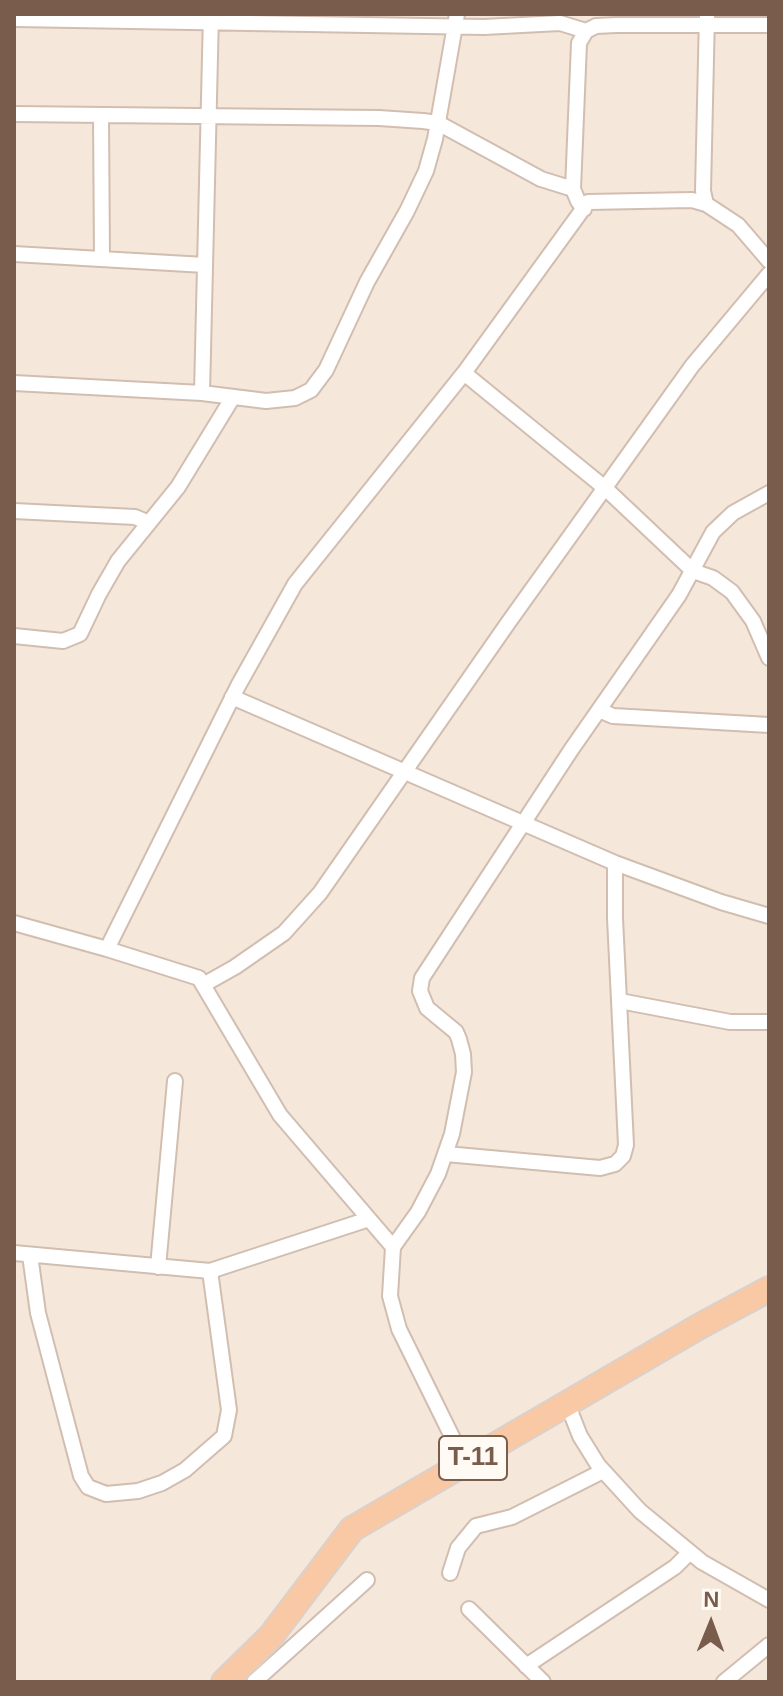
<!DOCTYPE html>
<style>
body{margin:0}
#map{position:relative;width:783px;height:1696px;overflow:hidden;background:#fdf6ec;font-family:Helvetica,sans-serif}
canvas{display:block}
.frame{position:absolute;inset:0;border:16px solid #7a5c4d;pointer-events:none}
.north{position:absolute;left:671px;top:1584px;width:80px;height:80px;-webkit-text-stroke:6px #fffaf3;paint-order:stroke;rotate:1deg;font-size:22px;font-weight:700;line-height:32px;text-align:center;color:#7a5c4d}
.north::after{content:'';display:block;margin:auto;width:28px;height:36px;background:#7a5c4d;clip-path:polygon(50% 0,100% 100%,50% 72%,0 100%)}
</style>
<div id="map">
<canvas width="783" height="1696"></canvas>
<div class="frame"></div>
<div class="north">N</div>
</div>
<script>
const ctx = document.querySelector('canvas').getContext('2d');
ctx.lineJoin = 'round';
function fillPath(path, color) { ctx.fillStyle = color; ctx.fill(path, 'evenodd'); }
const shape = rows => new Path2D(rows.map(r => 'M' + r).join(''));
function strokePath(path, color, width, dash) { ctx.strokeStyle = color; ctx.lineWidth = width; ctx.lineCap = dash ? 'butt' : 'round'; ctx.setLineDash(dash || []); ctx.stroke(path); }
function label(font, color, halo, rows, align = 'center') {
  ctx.font = font + ' Helvetica,sans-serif'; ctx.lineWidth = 8; ctx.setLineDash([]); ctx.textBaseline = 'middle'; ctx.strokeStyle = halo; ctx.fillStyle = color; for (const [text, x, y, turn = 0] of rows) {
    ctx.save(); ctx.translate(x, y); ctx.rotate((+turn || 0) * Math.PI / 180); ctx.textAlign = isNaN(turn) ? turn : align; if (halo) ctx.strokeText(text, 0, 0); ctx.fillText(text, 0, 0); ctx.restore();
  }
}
const residential = shape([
 [14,14,769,14,769,1682,14,1682]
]);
const minor = shape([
 [14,19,484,27,560,23,586,31],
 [14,114,379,118,423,121,438,123,541,179,573,189],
 [101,115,102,259],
 [706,204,703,191,707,14],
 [584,209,578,201,573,189,579,43,586,31,596,26,616,25,769,25],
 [14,254,205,265],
 [464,373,605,488,693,571,713,578,732,592,753,621,769,658],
 [14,383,202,393,266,401,295,398,311,390,326,370,367,282,407,211,426,171,435,139,457,14],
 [202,393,211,14],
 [14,511,135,517,149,523],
 [14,636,63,641,80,634,99,594,118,561,178,487,233,397],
 [232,697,615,863,721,902,769,916],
 [599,710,613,716,769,725],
 [14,923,107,949,238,686,295,584,464,373,588,202,692,200,706,204,738,225,769,261],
 [107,949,199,978,280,1115,393,1247,390,1296,399,1329,465,1463],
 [203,985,235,967,284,933,320,893,508,623,692,366,769,274],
 [620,1001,730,1022,769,1022],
 [446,1154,600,1168,615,1164,623,1156,626,1145,615,918,615,863],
 [393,1247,418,1212,438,1174,452,1134,464,1072,463,1054,459,1039,456,1032,427,1008,420,991,422,978,571,750,679,595,713,532,733,513,769,493],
 [14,1253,210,1271,369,1219],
 [30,1255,38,1313,81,1476,88,1487,106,1494,138,1491,162,1483,185,1470,224,1436,229,1410,210,1271],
 [158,1267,175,1081],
 [567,1403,580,1436,598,1465,640,1511,702,1562,769,1600],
 [450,1573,458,1548,476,1526,512,1517,603,1471],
 [469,1609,543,1682],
 [526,1666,675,1567,689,1553],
 [254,1682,367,1580],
 [724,1682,769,1645]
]);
const trunk = shape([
 [224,1682,271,1636,352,1529,700,1326,769,1289]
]);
const shields = [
 [473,1458,68]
];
const shieldNames = [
 ["T-11",473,1458]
];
fillPath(residential, '#f5e8da');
strokePath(minor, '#d1beb0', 18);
strokePath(trunk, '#dad1cd', 28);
strokePath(minor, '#fff', 14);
strokePath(trunk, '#f9c8a4', 24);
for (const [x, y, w] of shields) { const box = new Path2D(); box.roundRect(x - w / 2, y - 22, w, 44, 6); ctx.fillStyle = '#fffaf3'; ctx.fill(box); strokePath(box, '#7a5c4d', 2); }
label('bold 26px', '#7a5c4d', null, shieldNames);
</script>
